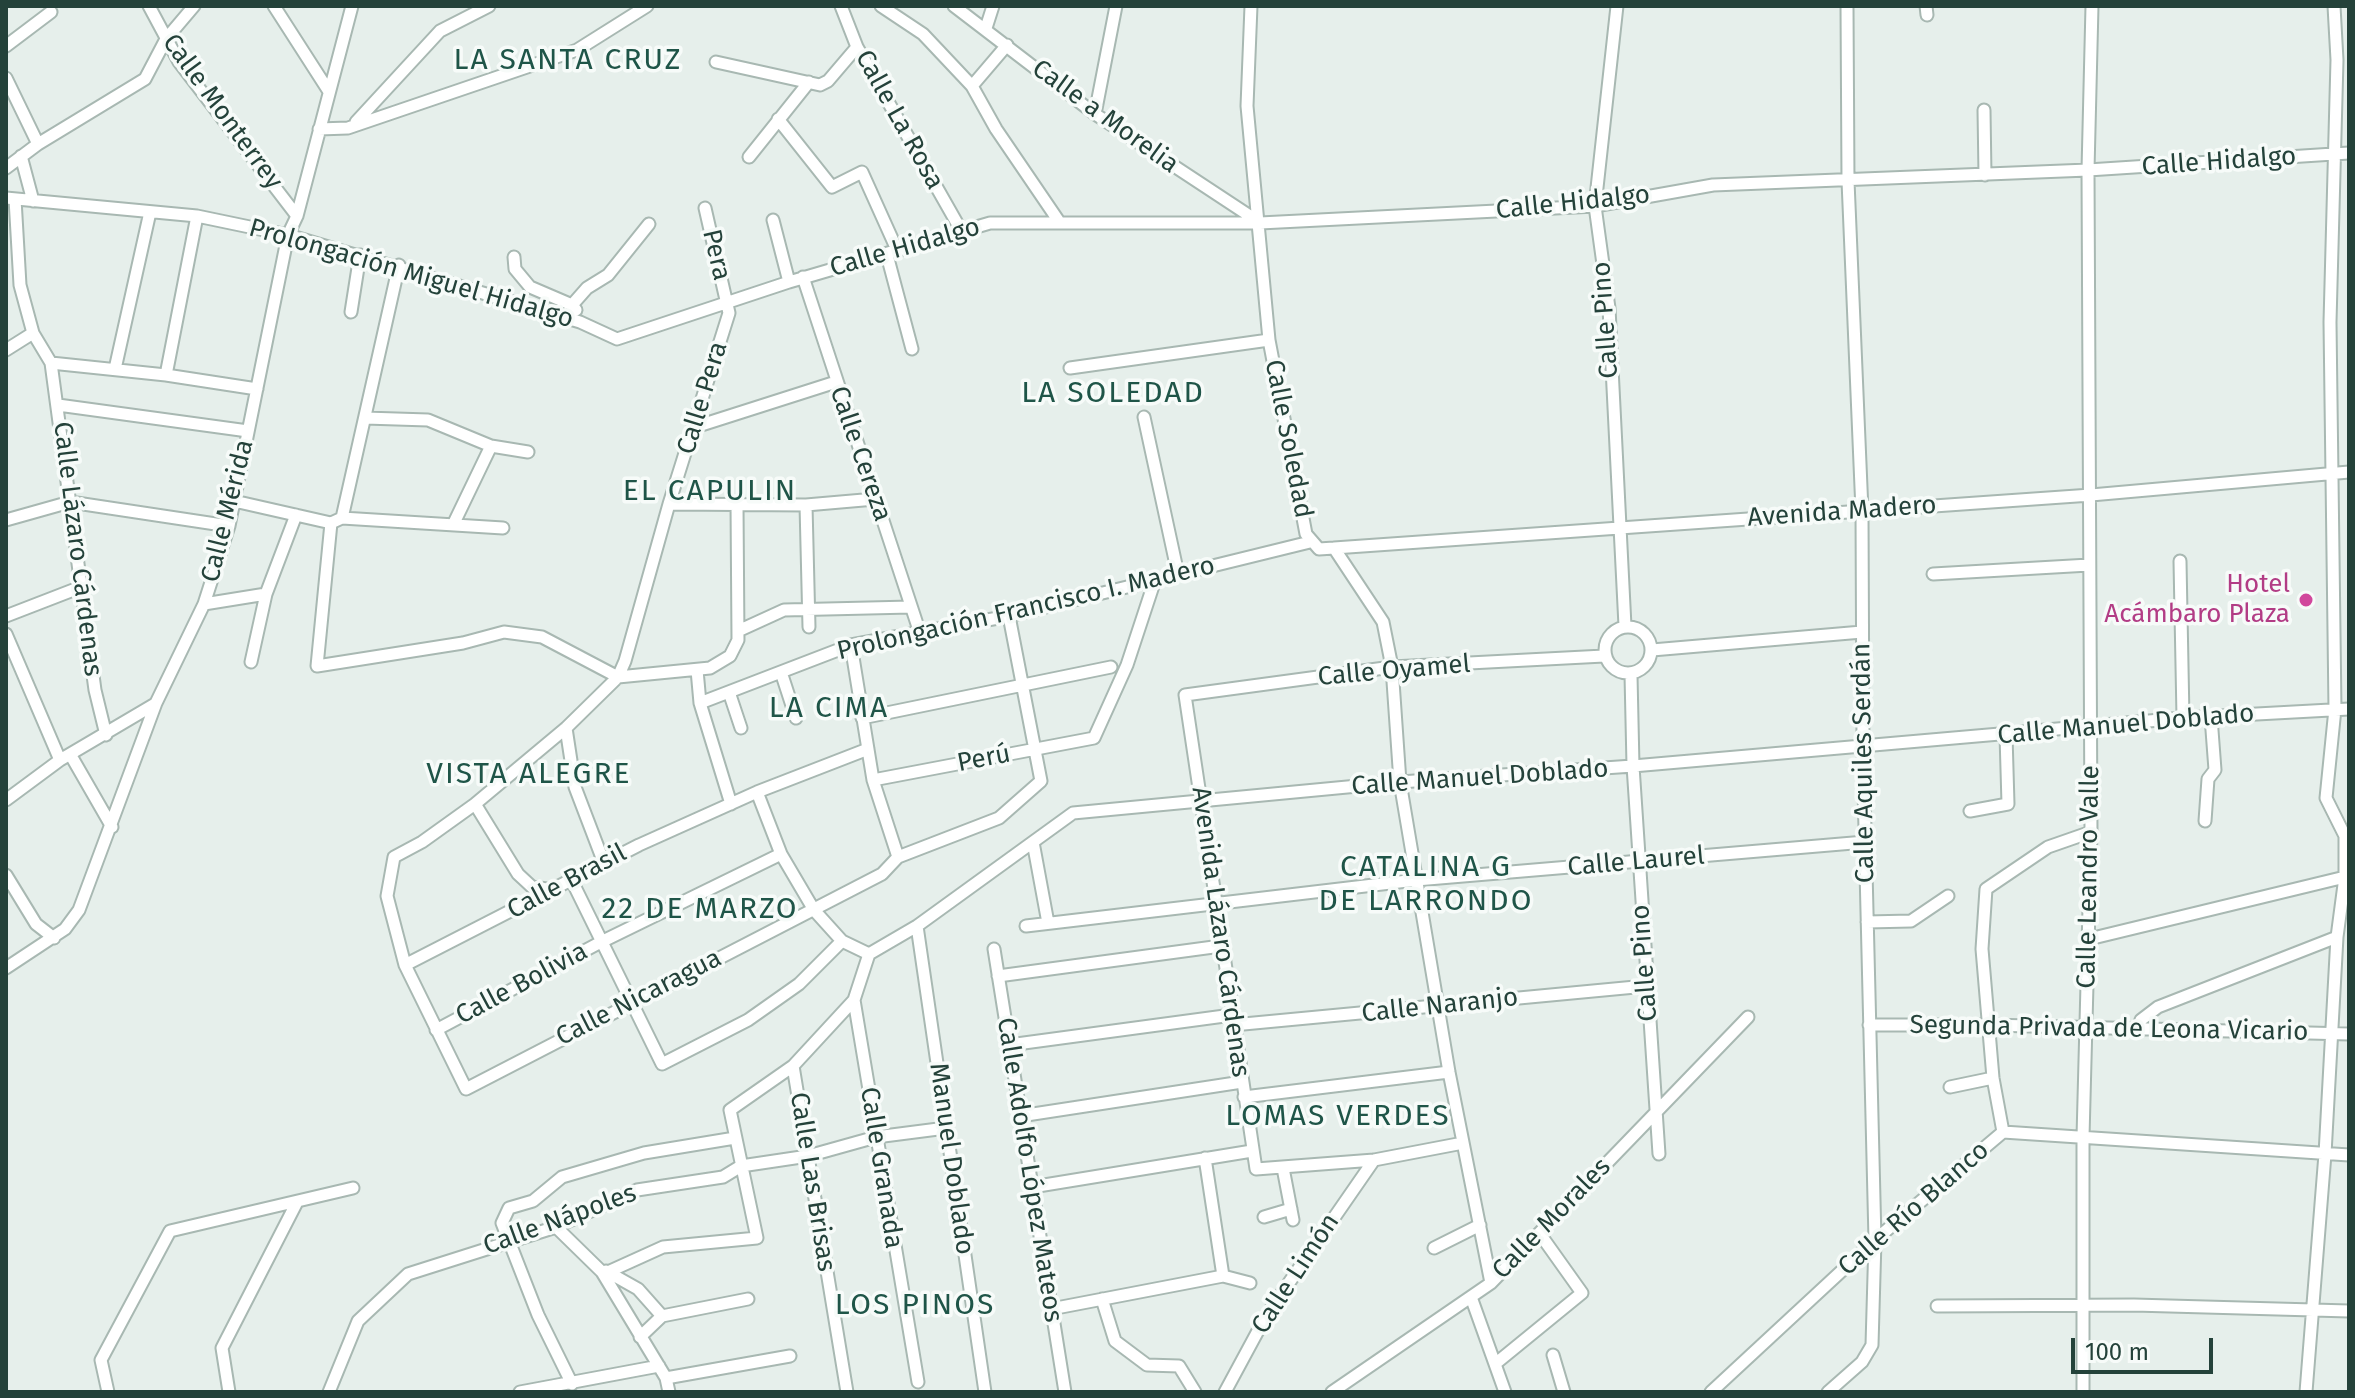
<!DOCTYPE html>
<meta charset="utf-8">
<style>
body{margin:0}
#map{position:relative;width:2355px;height:1398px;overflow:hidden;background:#e6efeb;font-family:"Fira Sans",sans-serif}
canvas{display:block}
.frame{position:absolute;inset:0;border:8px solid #24423a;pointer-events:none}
.scale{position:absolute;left:2071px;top:1338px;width:142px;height:36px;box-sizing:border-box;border:4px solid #24423a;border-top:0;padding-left:10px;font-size:24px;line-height:28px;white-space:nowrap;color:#24423a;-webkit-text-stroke:6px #f7fbf9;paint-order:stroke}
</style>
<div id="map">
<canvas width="2355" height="1398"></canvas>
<div class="frame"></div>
<div class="scale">100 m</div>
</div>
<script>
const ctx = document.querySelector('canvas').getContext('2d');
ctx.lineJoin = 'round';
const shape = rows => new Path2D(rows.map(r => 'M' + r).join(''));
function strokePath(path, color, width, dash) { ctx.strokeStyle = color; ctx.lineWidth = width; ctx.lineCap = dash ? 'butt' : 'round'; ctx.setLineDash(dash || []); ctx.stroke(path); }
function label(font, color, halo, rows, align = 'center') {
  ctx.font = font + ' "Fira Sans",sans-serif'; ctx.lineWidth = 7; ctx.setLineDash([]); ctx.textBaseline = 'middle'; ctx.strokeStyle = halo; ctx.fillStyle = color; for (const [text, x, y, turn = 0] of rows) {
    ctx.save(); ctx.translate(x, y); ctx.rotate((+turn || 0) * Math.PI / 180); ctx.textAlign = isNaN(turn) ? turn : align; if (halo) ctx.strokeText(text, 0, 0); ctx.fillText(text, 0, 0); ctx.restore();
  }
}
const minor = shape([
 [149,6,179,62,297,216],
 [274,6,328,90],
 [841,6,857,47,962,232],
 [881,6,923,34,972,86,996,129,1060,223],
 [954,6,1095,114,1259,222],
 [1251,6,1247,106,1269,340,1306,534,1319,549,1334,548,1383,622,1392,667,1400,782,1449,1072,1491,1283],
 [1617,6,1595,206,1609,308,1625,626],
 [1926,6,1927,15],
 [986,28,993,6],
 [6,46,51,12],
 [716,62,820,85,828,81,857,47],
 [6,78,38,144],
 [972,86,1007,45],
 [1984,110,1985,175],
 [1095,114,1116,6],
 [778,119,832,187,862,172,898,252],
 [356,122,440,31,489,6],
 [319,129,348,128,577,50,647,6],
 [21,156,33,201],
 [749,157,809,82],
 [6,168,38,144,145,79,166,39,194,6],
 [6,198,197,216,288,235,580,322,617,339,789,282,990,223,1260,223,1595,206,1713,185,2088,170,2349,153],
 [15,199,20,285,33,333,51,363,95,690,106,735],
 [705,208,729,313,669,504,625,661,618,677,566,728,475,804,422,842,394,857,387,896,405,965,466,1089,882,874,898,857,999,818,1041,781,1009,616],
 [773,220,789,282],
 [887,255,912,349],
 [514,257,515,269,530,287,572,305,576,310],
 [399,265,342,518,331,523,317,666,463,643,504,632,542,637,618,677,710,668,730,656,738,640,737,504],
 [803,277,919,630],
 [572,305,587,288,608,275,649,224],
 [351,312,360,255],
 [6,350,33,333],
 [51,363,166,375,257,389],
 [1070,368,1269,340],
 [115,369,150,212],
 [166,375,197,216],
 [58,405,248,431],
 [1144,417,1178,574],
 [365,418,428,420,491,446,528,452],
 [695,427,836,382],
 [234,501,331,523],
 [669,504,806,505,875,499],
 [806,505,809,627],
 [342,518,503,528],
 [6,520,70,502,229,526],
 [453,525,491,446],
 [1334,548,2091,495,2349,472],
 [2180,561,2183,718],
 [1933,574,2089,565],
 [204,604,266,594],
 [6,616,81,587],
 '1605 650a23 23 0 1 1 46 0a23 23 0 1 1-46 0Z',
 [738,631,784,610,911,607],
 [6,634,60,760],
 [851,645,873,780,898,857],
 [1652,650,1862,632],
 [251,662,266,594,296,515],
 [697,670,700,703,731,804],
 [781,672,796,718],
 [1631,675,1633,766,1659,1154],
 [729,692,741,728],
 [700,703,851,645,1009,616,1310,542],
 [862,718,1111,667],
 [566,728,575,787,604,863],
 [70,754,112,827],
 [873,780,1094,738,1127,665,1154,583],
 [757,792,781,854,814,910,842,941,869,954],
 [6,800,60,760,155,704],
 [475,804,518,874,532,887,554,890],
 [1970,811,2008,804,2006,735],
 [2205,821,2208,779,2215,770,2211,717],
 [1033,842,1048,923],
 [6,875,36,924,54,938],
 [572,881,662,1064,748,1020,799,984,842,941],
 [1867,922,1911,921,1948,896],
 [917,926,985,1392],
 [1026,926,1416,880,1865,842],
 [2089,939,2345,877],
 [994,949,1065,1392],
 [405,965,639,845,757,792,868,749],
 [6,968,65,929,79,910,156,703,204,604,229,526,288,235,297,216,352,6],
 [998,976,1221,946],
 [854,1000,918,1382],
 [1233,1025,1646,986],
 [1869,1025,1990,1025,2349,1034],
 [436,1030,601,942,781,854],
 [2137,1031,2141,1020,2158,1007,2337,937],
 [1009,1045,1232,1015],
 [793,1066,847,1392],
 [1950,1087,1993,1078],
 [1244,1097,1449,1072],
 [1020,1116,1242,1082],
 [2003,1132,1993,1078,1982,949,1986,889,2048,847,2091,832],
 [1463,1143,1374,1160,1256,1169,1185,695,1392,667,1604,656],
 [1205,1158,1223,1276],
 [1283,1168,1293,1220],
 [1032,1187,1252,1151],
 [1264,1217,1291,1209],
 [556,1227,602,1272,666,1378,669,1392],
 [1434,1248,1480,1225],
 [606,1271,638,1289,662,1316],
 [610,1271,663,1247,757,1238,730,1110,793,1066,854,1000,869,954,917,926,1073,813,1400,782,1633,766,2183,718,2349,709],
 [1223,1276,1250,1283],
 [1471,1297,1505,1392],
 [1102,1299,1115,1341,1147,1365,1179,1366,1195,1392],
 [1937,1306,2134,1305,2349,1311],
 [1051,1309,1223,1276],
 [640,1337,662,1316,748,1299],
 [1553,1355,1564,1392],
 [1495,1364,1582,1293,1540,1234],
 [666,1378,790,1356],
 [572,1384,538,1315,502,1223,509,1208,533,1201,562,1177,644,1153,735,1138],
 [108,1392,101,1360,170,1231,353,1188],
 [229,1392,222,1348,297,1202],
 [329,1392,358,1321,408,1274,556,1227,637,1190,723,1177,741,1166,808,1156,876,1137,946,1128],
 [520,1392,659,1366],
 [1225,1392,1266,1316,1374,1160],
 [1332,1392,1491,1283,1748,1017],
 [1711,1392,1875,1240,2003,1132,2349,1155],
 [1828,1392,1862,1362,1872,1345,1875,1240,1863,747,1862,511,1848,181,1847,6],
 [2083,1392,2083,1137,2091,832,2088,170,2092,6],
 [2306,1392,2325,1154,2337,937,2345,877,2345,836,2326,798,2335,709,2330,322,2337,60,2334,6]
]);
const markers = [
 [2306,600,8,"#d1479c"]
];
const streetNames = [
 ["Calle Monterrey",222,112,54],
 ["Calle a Morelia",1105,117,36],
 ["Calle La Rosa",899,120,61],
 ["Calle Hidalgo",2219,162,-4],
 ["Calle Hidalgo",1573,203,-6],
 ["Calle Hidalgo",905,248,-16],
 ["Pera",716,255,77],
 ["Prolongación Miguel Hidalgo",411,274,16],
 ["Calle Pino",1606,320,-94],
 ["Calle Pera",703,398,-73],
 ["Calle Soledad",1288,439,79],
 ["Calle Cereza",860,454,71],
 ["Calle Mérida",228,511,-76],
 ["Avenida Madero",1842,512,-4],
 ["Calle Lázaro Cárdenas",77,549,83],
 ["Prolongación Francisco I. Madero",1026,609,-13],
 ["Calle Oyamel",1394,671,-5],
 ["Calle Manuel Doblado",2126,725,-5],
 ["Perú",984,759,-11],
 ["Calle Aquiles Serdán",1864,763,-91],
 ["Calle Manuel Doblado",1480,778,-4],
 ["Calle Laurel",1636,862,-5],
 ["Calle Leandro Valle",2089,877,-89],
 ["Calle Brasil",567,882,-28],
 ["Avenida Lázaro Cárdenas",1220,932,82],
 ["Calle Pino",1645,963,-94],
 ["Calle Bolivia",522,984,-28],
 ["Calle Nicaragua",639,998,-27],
 ["Calle Naranjo",1440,1006,-6],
 ["Segunda Privada de Leona Vicario",2109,1029,1],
 ["Manuel Doblado",951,1159,82],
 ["Calle Granada",881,1168,81],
 ["Calle Adolfo López Mateos",1029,1170,81],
 ["Calle Las Brisas",812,1182,81],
 ["Calle Río Blanco",1914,1209,-41],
 ["Calle Morales",1552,1219,-46],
 ["Calle Nápoles",560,1220,-20],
 ["Calle Limón",1296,1274,-57]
];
const hotelNames = [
 ["Hotel",2290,585],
 ["Acámbaro Plaza",2290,615]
];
const quarterNames = [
 ["LA SANTA CRUZ",568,61],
 ["LA SOLEDAD",1113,394],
 ["EL CAPULIN",710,492],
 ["LA CIMA",829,709],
 ["VISTA ALEGRE",529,775],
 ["CATALINA G",1426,868],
 ["DE LARRONDO",1426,902],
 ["22 DE MARZO",700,910],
 ["LOMAS VERDES",1338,1117],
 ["LOS PINOS",915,1306]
];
strokePath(minor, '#a8b8b2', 15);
strokePath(minor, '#fff', 11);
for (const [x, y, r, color] of markers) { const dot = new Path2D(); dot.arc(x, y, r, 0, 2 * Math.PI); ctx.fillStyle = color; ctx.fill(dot); strokePath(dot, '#f7fbf9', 3); }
label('26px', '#24423a', '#f7fbf9', streetNames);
label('26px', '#b23c85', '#f7fbf9', hotelNames, 'right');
ctx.letterSpacing = '2px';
label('30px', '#1f5548', '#f7fbf9', quarterNames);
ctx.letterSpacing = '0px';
</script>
